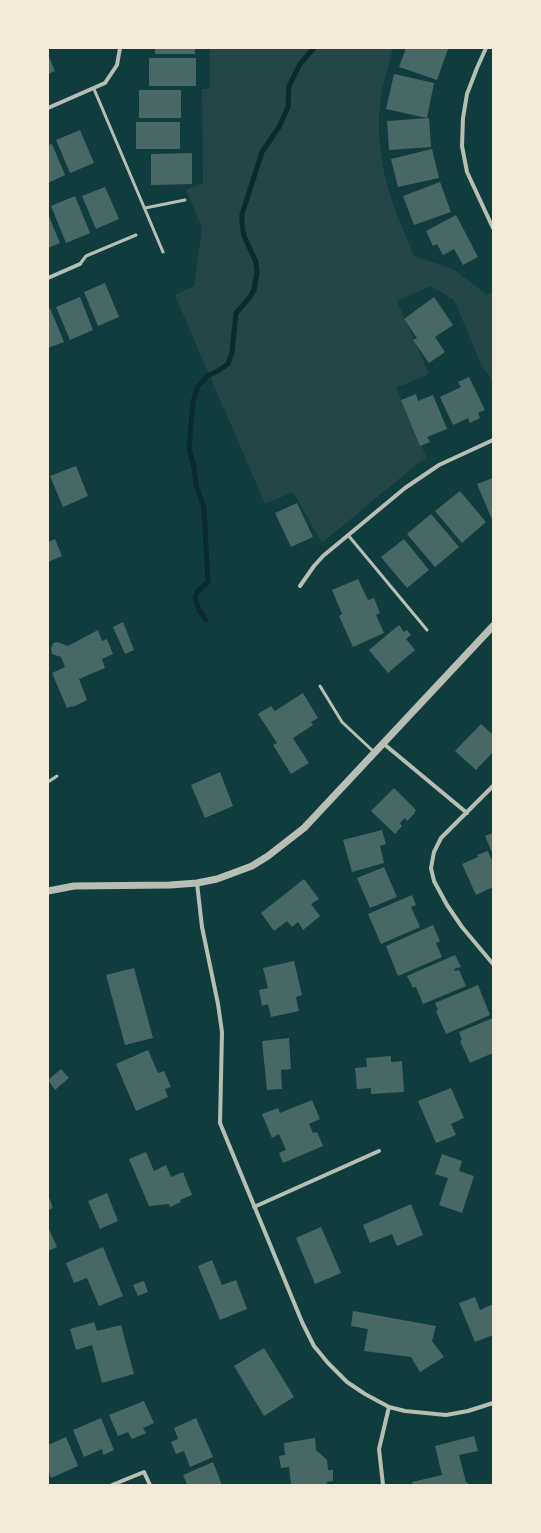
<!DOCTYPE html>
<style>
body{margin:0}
#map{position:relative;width:541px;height:1533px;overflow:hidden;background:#0f3d3e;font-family:"Nunito Sans",sans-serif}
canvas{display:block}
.frame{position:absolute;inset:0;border:49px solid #f1e9da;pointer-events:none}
</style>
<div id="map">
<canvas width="541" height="1533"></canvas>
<div class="frame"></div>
</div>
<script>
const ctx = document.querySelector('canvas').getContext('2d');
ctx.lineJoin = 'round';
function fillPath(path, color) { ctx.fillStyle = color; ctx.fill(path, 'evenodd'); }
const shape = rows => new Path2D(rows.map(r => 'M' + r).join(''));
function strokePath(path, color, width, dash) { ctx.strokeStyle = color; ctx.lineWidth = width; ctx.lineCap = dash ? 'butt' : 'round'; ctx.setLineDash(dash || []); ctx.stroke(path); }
const green = shape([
 [210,48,393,48,382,90,379,115,379,135,383,168,390,195,396,213,414,256,453,269,487,295,493,292,493,381,482,366,454,300,431,286,397,301,429,374,396,388,427,458,411,469,322,543,293,492,265,504,175,295,194,286,202,228,186,190,203,183,202,89,210,89]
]);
const stream = shape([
 [206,620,199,610,195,598,197,592,208,582,204,508,196,485,194,467,189,448,193,402,197,388,207,376,218,371,228,364,232,352,236,313,250,297,254,290,257,272,256,262,244,236,242,224,242,214,262,152,279,127,288,107,289,86,300,64,314,48]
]);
const building = shape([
 [155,48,195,48,195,54,155,54],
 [406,48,448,49,437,80,399,67],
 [48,55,55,71,48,74],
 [149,58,196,58,196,86,149,86],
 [394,74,434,83,427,118,386,109],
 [139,90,181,90,181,118,139,118],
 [429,118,431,147,389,150,387,121],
 [136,122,180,122,180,149,136,149],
 [80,130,94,163,70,173,56,140],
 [52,144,65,175,48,183,48,145],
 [432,149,439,178,398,187,391,159],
 [192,153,192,184,151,185,151,154],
 [440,182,451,212,414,225,403,196],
 [105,187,119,219,96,229,82,196],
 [75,196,90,233,66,243,51,206],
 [48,214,60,243,48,248],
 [456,215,478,257,463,265,454,249,443,255,437,244,433,246,426,231],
 [105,283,119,317,98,326,84,292],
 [80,297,93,330,70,340,56,307],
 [434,297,453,325,435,337,445,352,429,363,413,340,417,338,404,319],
 [50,308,64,342,48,348,48,309],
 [469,377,485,410,478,413,480,418,470,423,468,418,453,425,440,397,461,387,458,382],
 [416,394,418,401,433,395,447,429,427,437,430,442,420,446,401,400],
 [76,466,88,496,63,507,50,476],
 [493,478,493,522,477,484],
 [460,491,486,522,462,543,435,511],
 [297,503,313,537,291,547,275,513],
 [431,514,459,547,435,567,407,534],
 [55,539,62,556,48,562,48,542],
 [404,539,429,570,407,588,381,557],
 [358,579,368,600,374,598,380,613,376,615,384,633,353,647,339,616,342,614,332,590],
 [123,622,134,650,125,654,113,627],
 [399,625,404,632,407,630,411,635,406,639,415,650,388,673,369,650],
 [98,630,102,641,107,639,113,654,102,659,105,668,79,679,87,700,73,707,72,706,67,708,52,673,65,667,61,657,52,654,51,649,53,643,57,642,68,646],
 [303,693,318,718,311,722,313,725,293,738,309,763,291,774,273,745,277,743,258,714,271,706,275,711],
 [481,724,493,735,493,752,476,770,455,751],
 [220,772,233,806,205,818,191,785],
 [394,788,416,810,414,813,415,813,407,821,405,818,400,823,402,826,395,834,371,811],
 [382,830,386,844,380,846,384,863,352,872,343,840],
 [493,833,493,855,485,836],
 [488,851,493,863,493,887,476,895,462,864,478,857,477,855],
 [384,867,397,897,370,908,357,878],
 [304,879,319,899,311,904,320,916,303,930,298,922,292,927,287,921,274,931,261,913],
 [412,895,416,905,411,907,420,927,381,944,368,914],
 [433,925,440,941,436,943,442,957,398,976,386,946],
 [455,955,461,967,454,969,455,971,459,970,466,986,423,1004,416,987,413,988,407,976],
 [294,961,302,995,296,997,299,1011,271,1017,268,1004,262,1006,259,990,268,988,263,968],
 [134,968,153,1038,125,1045,106,975],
 [478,985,490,1015,446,1034,436,1011,438,1010,435,1003],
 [493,1018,493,1053,470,1063,460,1041,462,1040,459,1032],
 [289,1038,291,1069,281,1070,282,1089,267,1090,262,1041],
 [148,1050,158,1073,164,1071,171,1087,165,1089,168,1097,136,1111,116,1064],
 [391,1056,391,1062,402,1061,404,1092,371,1094,371,1088,357,1089,355,1068,367,1067,366,1058],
 [61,1069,69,1078,55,1090,48,1080],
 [451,1088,464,1118,451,1124,456,1135,436,1143,418,1101],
 [312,1100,320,1119,309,1124,313,1133,317,1132,323,1146,283,1163,279,1153,286,1150,279,1134,272,1138,262,1114,278,1108,280,1113],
 [146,1152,154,1171,166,1165,171,1177,183,1172,192,1195,180,1200,181,1202,170,1207,169,1204,149,1206,129,1159],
 [442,1154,462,1161,459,1171,474,1176,462,1213,439,1205,448,1178,435,1174],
 [107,1193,118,1221,100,1229,88,1201],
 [48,1195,53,1208,48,1210],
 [411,1204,423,1235,397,1246,392,1234,370,1243,363,1225],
 [48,1227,57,1247,48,1251],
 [321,1227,341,1273,315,1284,296,1238],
 [103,1247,123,1296,99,1306,87,1278,74,1283,66,1263],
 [212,1260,222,1285,236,1280,247,1309,220,1320,198,1266],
 [144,1281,148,1292,138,1296,133,1285],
 [475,1297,480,1310,493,1304,493,1335,475,1342,459,1303],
 [353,1311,436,1326,432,1341,444,1357,420,1372,411,1357,364,1351,368,1329,351,1326],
 [94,1322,97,1331,121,1325,134,1374,102,1383,92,1345,76,1350,70,1329],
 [264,1348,294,1397,264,1416,234,1366],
 [144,1401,154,1423,143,1428,146,1433,132,1439,128,1432,118,1436,109,1415],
 [101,1418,114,1450,103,1455,102,1449,84,1457,73,1430],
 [196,1418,213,1457,190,1467,184,1451,176,1454,171,1442,178,1439,174,1428],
 [474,1436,478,1451,459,1455,466,1482,471,1485,413,1485,412,1482,442,1475,435,1446],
 [66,1437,78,1466,51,1478,48,1470,48,1445],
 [315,1438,316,1450,327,1460,328,1470,333,1470,333,1481,326,1482,329,1485,291,1485,289,1467,281,1468,279,1456,285,1455,284,1443],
 [213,1462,222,1485,187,1485,183,1475]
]);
const service = shape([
 [94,89,163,252],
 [145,208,185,200],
 [80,264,86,256,136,235],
 [348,535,427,630],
 [320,686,342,722,374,752],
 [48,782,57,776]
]);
const minor = shape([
 [486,48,477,68,467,94,463,118,462,146,467,172,493,228],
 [48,108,105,83,117,65,120,48],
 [48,278,80,264],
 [300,586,314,566,323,556,405,488,439,465,493,440],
 [384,744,467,813],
 [493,786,441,838,434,852,431,868,434,881,447,905,462,927,493,964],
 [197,883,202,927,218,1004,222,1032,220,1123,302,1322,314,1346,328,1363,347,1382,365,1394,389,1407,405,1411,446,1415,468,1411,493,1403],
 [254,1207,379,1151],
 [112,1485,144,1472,150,1485],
 [383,1485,379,1449,389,1407]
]);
const tertiary = shape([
 [48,891,74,886,170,885,197,883,217,879,252,866,268,856,304,828,493,626]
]);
fillPath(green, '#244646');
strokePath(stream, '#0a2a2b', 5);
fillPath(building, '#486865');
strokePath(service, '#b8beb3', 3);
strokePath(minor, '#b8beb3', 4);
strokePath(tertiary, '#b8beb3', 7);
</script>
